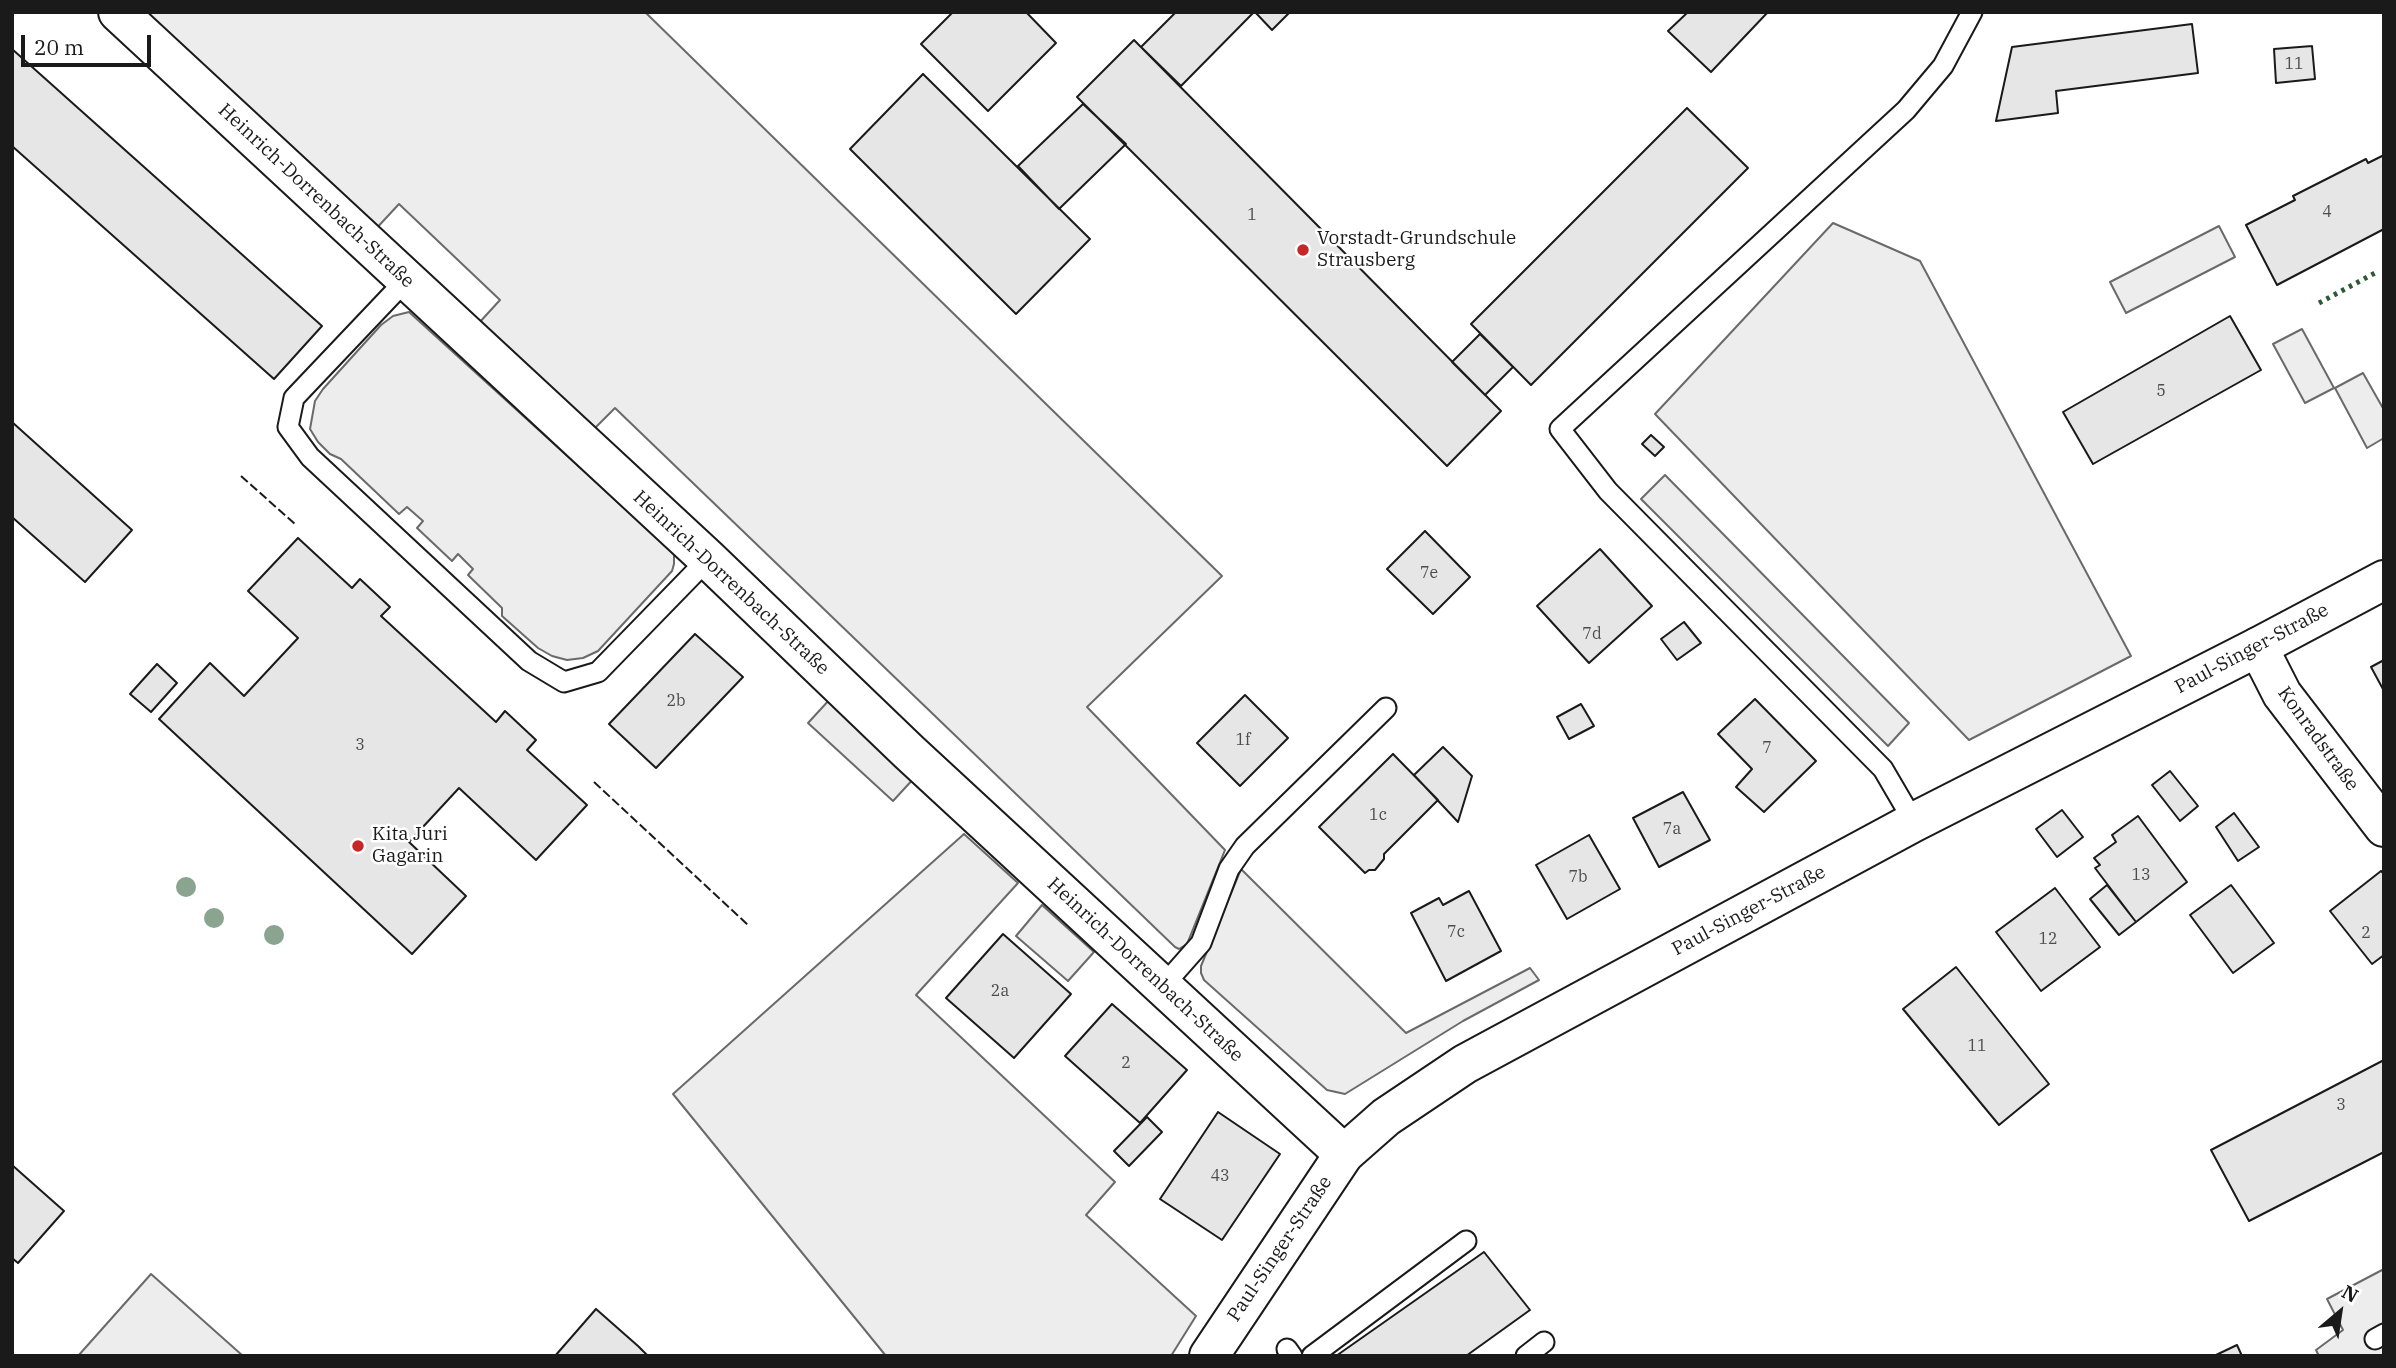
<!DOCTYPE html>
<meta charset="utf-8">
<style>
body{margin:0}
#map{position:relative;width:2396px;height:1368px;overflow:hidden;background:#fff;font-family:"IBM Plex Serif",serif}
canvas{display:block}
.frame{position:absolute;inset:0;border:14px solid #1a1a1a;pointer-events:none}
.north{position:absolute;left:2305px;top:1277px;width:70px;height:70px;-webkit-text-stroke:5px #fff;paint-order:stroke;rotate:29deg;font-size:19px;font-weight:700;line-height:28px;text-align:center;color:#1a1a1a}
.north::after{content:'';display:block;margin:auto;width:24px;height:32px;background:#1a1a1a;clip-path:polygon(50% 0,100% 100%,50% 72%,0 100%)}
.scale{position:absolute;left:21px;top:35px;width:130px;height:32px;box-sizing:border-box;border:4px solid #1a1a1a;border-top:0;padding-left:9px;font-size:21px;line-height:24px;white-space:nowrap;color:#1a1a1a;-webkit-text-stroke:5px #fff;paint-order:stroke}
</style>
<div id="map">
<canvas width="2396" height="1368"></canvas>
<div class="frame"></div>
<div class="north">N</div>
<div class="scale">20 m</div>
</div>
<script>
const ctx = document.querySelector('canvas').getContext('2d');
ctx.lineJoin = 'round';
function fillPath(path, color) { ctx.fillStyle = color; ctx.fill(path, 'evenodd'); }
const shape = rows => new Path2D(rows.map(r => 'M' + r).join(''));
function strokePath(path, color, width, dash) { ctx.strokeStyle = color; ctx.lineWidth = width; ctx.lineCap = dash ? 'butt' : 'round'; ctx.setLineDash(dash || []); ctx.stroke(path); }
function label(font, color, halo, rows, align = 'center') {
  ctx.font = font + ' "IBM Plex Serif",serif'; ctx.lineWidth = 5; ctx.setLineDash([]); ctx.textBaseline = 'middle'; ctx.strokeStyle = halo; ctx.fillStyle = color; for (const [text, x, y, turn = 0] of rows) {
    ctx.save(); ctx.translate(x, y); ctx.rotate((+turn || 0) * Math.PI / 180); ctx.textAlign = isNaN(turn) ? turn : align; if (halo) ctx.strokeText(text, 0, 0); ctx.fillText(text, 0, 0); ctx.restore();
  }
}
const built = shape([
 [143,12,645,12,1222,576,1087,707,1225,850,1187,944,1179,949,1175,947,615,408,593,430,478,324,500,300,399,204,373,232,143,12],
 [1833,223,1920,261,2131,656,1969,740,1655,414,1833,223],
 [2219,226,2235,257,2126,313,2110,282,2219,226],
 [409,312,674,553,674,564,672,571,598,651,583,658,567,660,552,656,538,648,502,616,502,608,468,575,473,569,458,554,452,561,417,528,423,521,407,507,399,514,341,459,330,454,318,442,310,429,315,401,323,389,381,325,393,316,409,312],
 [2302,329,2334,388,2305,403,2273,344,2302,329],
 [2363,373,2384,410,2384,438,2367,448,2335,388,2363,373],
 [1665,475,1909,723,1888,746,1641,499,1665,475],
 [831,698,916,776,893,801,808,723,831,698],
 [964,834,1018,883,916,995,1115,1182,1086,1215,1196,1316,1171,1356,886,1356,673,1094,964,834],
 [1241,869,1406,1033,1530,968,1539,980,1463,1021,1345,1094,1327,1090,1204,980,1201,973,1201,966,1241,869],
 [1042,905,1094,952,1068,981,1016,936,1042,905],
 [2384,1269,2384,1356,2319,1356,2316,1350,2343,1330,2327,1299,2384,1269],
 [151,1274,243,1356,78,1356,151,1274]
]);
const building = shape([
 [953,12,1026,12,1056,43,988,111,921,44,953,12],
 [1176,12,1254,12,1181,86,1141,47,1176,12],
 [1255,12,1290,12,1272,30,1255,12],
 [1688,12,1768,12,1711,72,1668,31,1688,12],
 [2192,24,2198,73,2056,91,2058,113,1996,121,2012,47,2192,24],
 [1134,40,1501,411,1447,466,1077,97,1134,40],
 [2312,46,2315,79,2276,83,2274,49,2312,46],
 [12,49,322,326,274,379,12,146,12,49],
 [923,74,1090,239,1016,314,850,149,923,74],
 [1083,104,1126,144,1059,209,1018,166,1083,104],
 [1687,108,1748,168,1531,385,1471,324,1687,108],
 [2384,155,2384,229,2277,285,2246,225,2295,200,2293,196,2366,159,2368,163,2384,155],
 [2230,316,2261,370,2093,464,2063,412,2230,316],
 [1480,334,1513,367,1485,395,1452,362,1480,334],
 [12,422,132,530,85,582,12,517,12,422],
 [1651,435,1664,447,1655,456,1642,444,1651,435],
 [1425,531,1470,577,1433,614,1387,569,1425,531],
 [298,538,352,588,360,579,390,607,381,616,496,722,505,711,536,740,527,750,587,805,536,860,459,788,409,842,466,896,412,954,159,719,210,663,244,696,298,638,248,591,298,538],
 [1600,549,1652,606,1589,663,1537,606,1600,549],
 [1684,622,1701,643,1677,660,1661,639,1684,622],
 [695,634,743,677,656,768,609,724,695,634],
 [2384,660,2384,691,2371,667,2384,660],
 [157,664,177,683,151,712,130,694,157,664],
 [1245,695,1288,738,1240,786,1197,743,1245,695],
 [1755,699,1816,761,1764,812,1736,787,1752,769,1718,734,1755,699],
 [1581,704,1594,726,1569,739,1557,717,1581,704],
 [1443,747,1472,776,1458,822,1414,775,1443,747],
 [1393,754,1438,800,1384,854,1384,859,1375,870,1369,870,1365,873,1319,827,1393,754],
 [2170,771,2198,806,2180,821,2152,785,2170,771],
 [1683,792,1710,840,1659,867,1633,818,1683,792],
 [2062,810,2083,837,2057,857,2036,829,2062,810],
 [2234,813,2259,847,2238,861,2216,827,2234,813],
 [2138,816,2187,882,2136,922,2095,868,2100,865,2094,858,2116,842,2112,835,2138,816],
 [1589,835,1620,889,1567,919,1536,865,1589,835],
 [2381,871,2384,874,2384,955,2372,964,2330,911,2381,871],
 [2107,885,2136,922,2119,935,2090,899,2107,885],
 [2231,885,2274,943,2233,973,2190,915,2231,885],
 [2055,888,2100,947,2041,991,1996,932,2055,888],
 [1469,891,1501,951,1446,981,1411,913,1439,898,1443,905,1469,891],
 [1003,934,1071,994,1014,1058,946,998,1003,934],
 [1956,967,2049,1084,1999,1125,1903,1009,1956,967],
 [1112,1004,1187,1070,1140,1123,1065,1056,1112,1004],
 [2384,1060,2384,1152,2249,1221,2211,1150,2384,1060],
 [1218,1112,1280,1154,1222,1240,1160,1199,1218,1112],
 [1147,1117,1162,1132,1129,1166,1114,1151,1147,1117],
 [12,1165,64,1211,18,1263,12,1258,12,1165],
 [1484,1252,1530,1310,1466,1356,1336,1356,1484,1252],
 [596,1309,638,1346,648,1356,555,1356,596,1309],
 [2237,1345,2242,1356,2216,1355,2237,1345]
]);
const service = shape([
 [406,280,294,398,288,427,310,457,529,661,564,682,598,672,708,559],
 [1914,822,1883,769,1608,491,1560,429,1906,110,1943,66,1972,12],
 [1163,986,1201,943,1229,869,1245,846,1386,708],
 [2375,1339,2384,1334],
 [1287,1349,1292,1356],
 [1312,1356,1466,1241],
 [1526,1356,1544,1342]
]);
const minor = shape([
 [118,12,708,559,909,752,1344,1154],
 [2258,647,2282,694,2384,827]
]);
const tertiary = shape([
 [1209,1356,1344,1154,1386,1117,1465,1064,1914,822,2258,647,2384,580]
]);
const hedge = shape([
 [2319,303,2375,273]
]);
const fence = shape([
 [241,476,295,524],
 [594,782,748,925]
]);
const trees = [
 [186,887],
 [214,918],
 [274,935]
];
const markers = [
 [1303,250,7,"#c62828"],
 [358,846,7,"#c62828"]
];
const numberNames = [
 ["11",2294,64],
 ["4",2327,212],
 ["1",1252,215],
 ["5",2161,391],
 ["7e",1429,573],
 ["7d",1592,634],
 ["2b",676,701],
 ["1f",1243,740],
 ["3",360,745],
 ["7",1767,748],
 ["1c",1378,815],
 ["7a",1672,829],
 ["13",2141,875],
 ["7b",1578,877],
 ["7c",1456,932],
 ["2",2366,933],
 ["12",2048,939],
 ["2a",1000,991],
 ["11",1977,1046],
 ["2",1126,1063],
 ["3",2341,1105],
 ["43",1220,1176]
];
const streetNames = [
 ["Heinrich-Dorrenbach-Straße",316,196,43],
 ["Heinrich-Dorrenbach-Straße",731,583,43],
 ["Paul-Singer-Straße",2252,649,-28],
 ["Konradstraße",2318,739,54],
 ["Paul-Singer-Straße",1749,911,-28],
 ["Heinrich-Dorrenbach-Straße",1145,970,43],
 ["Paul-Singer-Straße",1280,1249,-56]
];
const poiNames = [
 ["Vorstadt-Grundschule",1317,239],
 ["Strausberg",1317,261],
 ["Kita Juri",372,835],
 ["Gagarin",372,857]
];
fillPath(built, '#ededed');
strokePath(built, '#6a6a6a', 2);
fillPath(building, '#e6e6e6');
strokePath(building, '#1a1a1a', 2);
strokePath(service, '#1a1a1a', 23);
strokePath(minor, '#1a1a1a', 42);
strokePath(tertiary, '#1a1a1a', 42);
strokePath(service, '#fff', 19);
strokePath(minor, '#fff', 38);
strokePath(tertiary, '#fff', 38);
strokePath(hedge, '#2b5a34', 5, [3.5, 5]);
strokePath(fence, '#1a1a1a', 2, [9, 3.5]);
ctx.fillStyle = '#8aa48f';
for (const [x, y] of trees) { ctx.beginPath(); ctx.arc(x, y, 10, 0, 2 * Math.PI); ctx.fill(); }
for (const [x, y, r, color] of markers) { const dot = new Path2D(); dot.arc(x, y, r, 0, 2 * Math.PI); ctx.fillStyle = color; ctx.fill(dot); strokePath(dot, '#fff', 2.5); }
label('16px', '#4d4d4d', null, numberNames);
label('19px', '#1a1a1a', '#fff', streetNames);
label('19px', '#1a1a1a', '#fff', poiNames, 'left');
</script>
